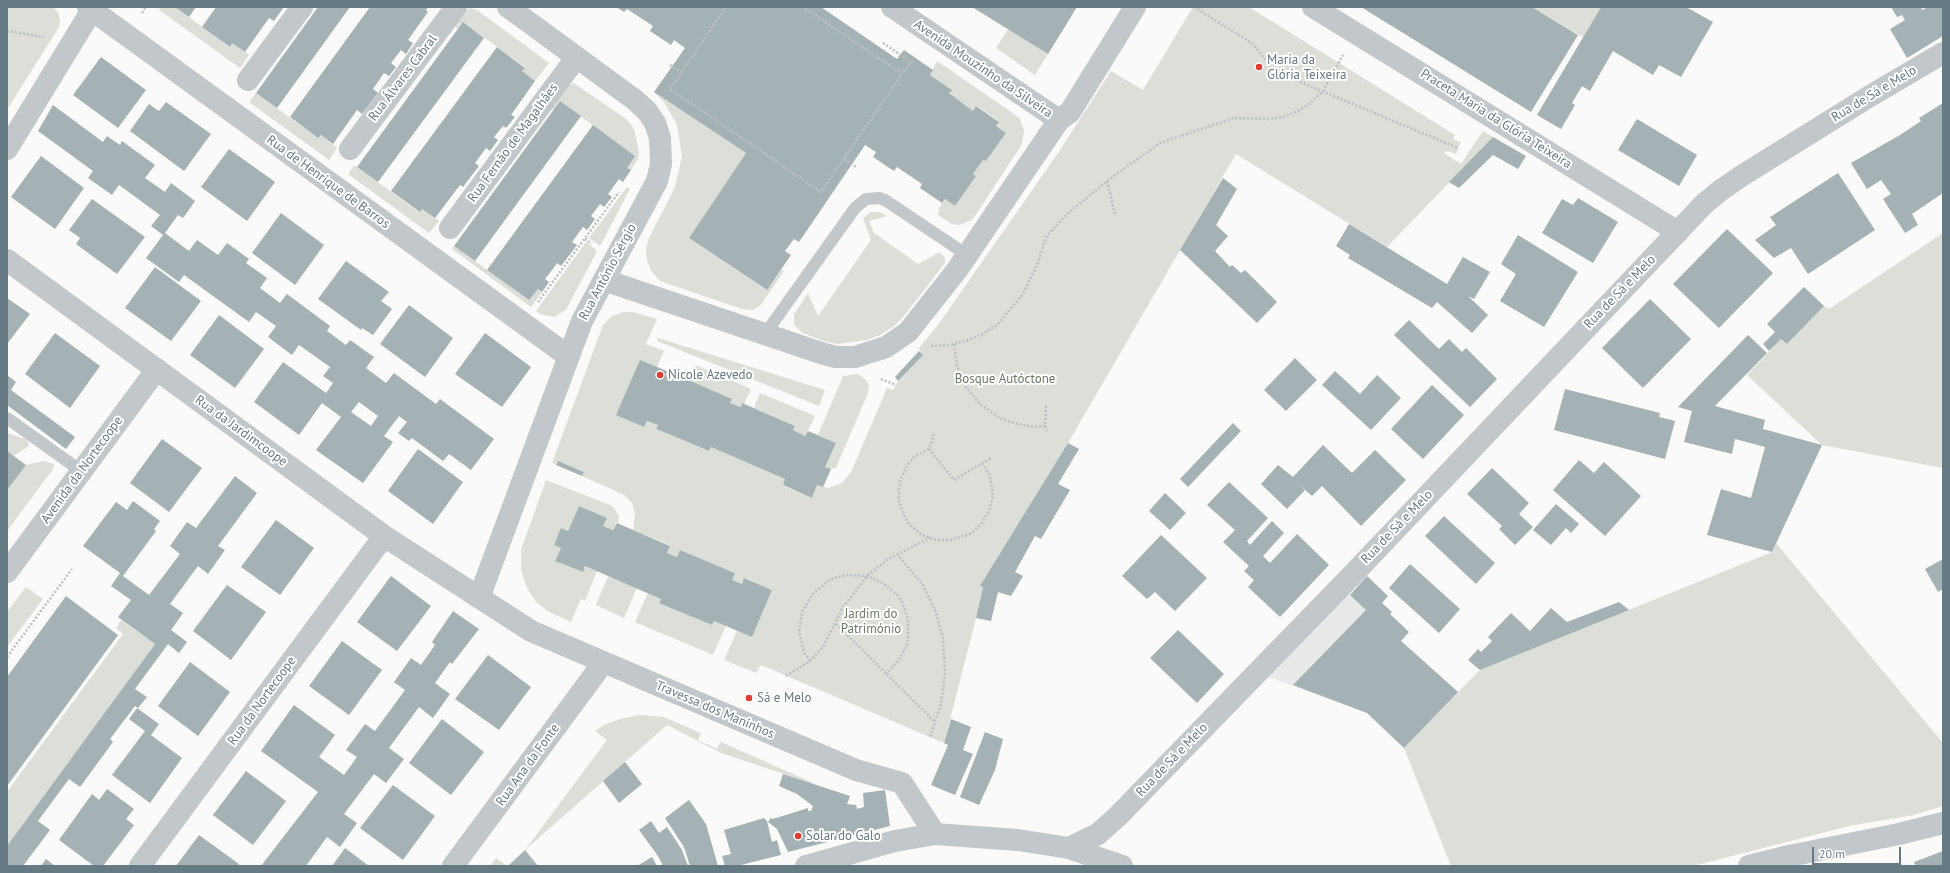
<!DOCTYPE html>
<meta charset="utf-8">
<style>
body{margin:0}
#map{position:relative;width:1950px;height:873px;overflow:hidden;background:#fafaf8;font-family:"PT Sans",sans-serif}
canvas{display:block}
.frame{position:absolute;inset:0;border:8px solid #657a82;pointer-events:none}
.scale{position:absolute;left:1812px;top:847px;width:89px;height:18px;box-sizing:border-box;border:2px solid #657a82;border-top:0;padding-left:5px;font-size:12px;line-height:14px;white-space:nowrap;color:#657a82;-webkit-text-stroke:3px #fff;paint-order:stroke}
</style>
<div id="map">
<canvas width="1950" height="873"></canvas>
<div class="frame"></div>
<div class="scale">20 m</div>
</div>
<script>
const ctx = document.querySelector('canvas').getContext('2d');
ctx.lineJoin = 'round';
function fillPath(path, color) { ctx.fillStyle = color; ctx.fill(path, 'evenodd'); }
const shape = rows => new Path2D(rows.map(r => 'M' + r).join(''));
function strokePath(path, color, width, dash) { ctx.strokeStyle = color; ctx.lineWidth = width; ctx.lineCap = dash ? 'butt' : 'round'; ctx.setLineDash(dash || []); ctx.stroke(path); }
function label(font, color, halo, rows, align = 'center') {
  ctx.font = font + ' "PT Sans",sans-serif'; ctx.lineWidth = 4; ctx.setLineDash([]); ctx.textBaseline = 'middle'; ctx.strokeStyle = halo; ctx.fillStyle = color; for (const [text, x, y, turn = 0] of rows) {
    ctx.save(); ctx.translate(x, y); ctx.rotate((+turn || 0) * Math.PI / 180); ctx.textAlign = isNaN(turn) ? turn : align; if (halo) ctx.strokeText(text, 0, 0); ctx.fillText(text, 0, 0); ctx.restore();
  }
}
const built = shape([
 [1343,588,1458,692,1404,748,1367,713,1271,678,1263,671]
]);
const green = shape([
 [7,7,53,7,58,12,60,21,59,27,7,110],
 [161,7,175,7,229,47,232,43,249,55,240,68,159,10],
 [1193,7,1249,7,1455,135,1453,139,1461,142,1456,154,1446,151,1444,153,1461,164,1483,131,1493,137,1387,247,1236,154,1068,443,981,586,983,587,976,618,944,743,761,665,756,673,724,660,737,631,752,637,772,590,745,578,742,584,732,580,735,573,680,550,677,557,667,553,670,545,633,530,635,513,632,503,624,495,582,476,584,472,558,461,556,465,552,463,603,325,612,316,624,312,633,312,657,319,646,344,664,351,657,367,617,415,644,427,647,421,658,425,656,429,683,440,709,451,711,447,785,479,783,486,812,498,817,485,828,488,842,483,851,472,887,388,893,390,898,381,922,355,919,348,938,325,1058,153,1111,71,1143,90],
 [1532,7,1601,7,1583,37],
 [470,8,477,10,549,63,535,81,522,71,525,67,463,22,458,29,453,26,464,12],
 [1008,29,1048,54,1035,75,996,48],
 [937,61,1014,114,1020,119,1024,130,1022,144,975,216,970,221,959,225,952,224,938,215,939,208,945,199,955,206,976,176,973,174,983,160,986,161,1006,133,996,126,999,121,977,106,973,111,949,93,951,89,930,75],
 [574,83,626,119,634,129,639,152,638,159,631,170,627,168,635,156,560,101,554,110,550,107,567,86],
 [654,92,746,153,689,238,766,290,781,270,784,271,761,305,757,308,752,310,742,309,660,281,652,272,647,261,646,250,648,240,675,187,682,156,677,125,664,102],
 [256,93,318,138,321,135,337,148,329,160,249,102],
 [354,165,419,212,422,209,439,221,429,233,348,174],
 [627,187,630,189,600,246,589,238],
 [871,212,880,212,887,216,869,221,874,233,918,264,940,252,945,258,945,263,904,316,894,326,880,335,867,340,839,344,826,342,803,333,794,325,794,314,808,293,818,316,871,240,863,218],
 [1943,233,1943,468,1822,445,1747,375,1781,339,1787,344,1824,306,1829,309],
 [586,242,597,251,566,310,554,317,540,314,536,311],
 [454,246,529,300,538,289,542,292,531,307,452,249],
 [658,338,825,390,819,406,657,341],
 [696,365,751,389,744,404,741,407,730,403,689,381],
 [858,374,866,380,869,386,868,393,836,468,831,469,825,467,836,443,818,435,843,376],
 [760,393,815,416,805,436,793,430,795,426,754,408],
 [7,433,26,439,29,444,28,447,13,456,7,451],
 [44,461,54,464,53,469,7,531,7,490,26,465],
 [546,480,610,505,614,508,619,516,618,523,616,523,613,530,603,526,606,518,579,506,568,531,561,529,554,545,561,548,555,561,582,572,585,566,597,571,585,601,581,599,571,622,549,612,536,602,527,588,521,570,521,550],
 [1776,543,1943,743,1943,806,1914,815,1849,826,1693,866,1451,866,1404,748,1458,692,1480,670,1772,552],
 [608,576,637,588,624,618,596,605],
 [26,587,43,599,7,647,7,612],
 [648,593,661,599,660,603,712,625,714,621,726,626,713,655,635,622],
 [121,620,155,644,7,846,7,792,123,634,116,628],
 [639,715,664,717,673,721,701,733,698,740,717,749,721,742,820,786,721,753,667,725,525,850,607,740,595,731,604,725,620,719],
 [496,858,507,866,490,866]
]);
const building = shape([
 [175,7,196,7,189,17],
 [216,7,284,7,274,21,269,18,245,52,232,43,230,47,202,27],
 [318,7,350,7,277,108,256,93],
 [370,7,428,7,426,10,428,12,408,40,413,43,406,54,401,50,391,63,396,67,389,76,384,73,373,89,378,93,362,114,357,110,333,144,321,135,318,138,290,117],
 [616,7,821,7,897,59,904,50,933,70,930,75,952,90,949,93,973,111,976,106,999,122,996,126,1006,133,986,161,983,160,973,174,976,176,955,206,945,199,942,203,920,188,922,184,897,167,894,171,873,157,876,152,865,145,799,242,794,239,785,251,791,255,767,290,689,238,746,153,654,92,685,48,674,40,671,45,650,31,653,26,627,9,624,12],
 [972,7,1077,7,1048,54],
 [1361,7,1532,7,1578,35,1531,112],
 [1601,7,1686,7,1713,22,1681,77,1659,65,1653,75,1613,51,1590,91,1582,86,1572,103,1575,105,1561,129,1537,115],
 [1891,7,1921,7,1922,10,1928,7,1943,7,1943,36,1907,58,1890,29,1905,20,1902,15,1897,17],
 [463,22,484,38,378,182,357,167],
 [497,47,525,68,522,71,535,81,511,115,515,117,506,128,503,126,494,137,498,140,490,151,486,148,475,163,479,166,463,187,460,185,435,218,422,209,420,212,391,191],
 [101,57,146,90,118,128,73,95],
 [560,101,581,116,475,261,454,246],
 [166,102,211,134,184,171,130,131,149,104,159,111],
 [1943,103,1943,193,1912,214,1918,225,1905,233,1883,199,1891,194,1881,180,1867,189,1851,163,1900,135,1921,121,1919,118],
 [53,105,103,142,107,136,120,145,122,141,155,165,145,178,165,192,171,183,195,201,183,218,178,215,165,233,189,251,197,240,218,255,227,243,249,259,246,263,267,278,260,288,280,303,287,294,330,326,327,331,346,345,350,340,374,357,366,368,386,383,394,373,436,404,440,399,494,439,471,470,449,454,443,461,412,438,409,441,398,433,407,422,399,416,384,436,393,442,363,483,316,450,341,417,322,403,299,435,254,402,283,362,326,393,333,383,323,376,330,367,299,345,292,355,268,337,276,326,256,312,249,322,184,275,179,282,146,258,163,235,151,226,160,215,119,185,112,195,88,178,93,171,38,131],
 [359,402,378,416,371,426,351,412],
 [1637,119,1697,155,1679,186,1618,150],
 [593,125,635,156,627,168,631,170,623,182,619,179,614,186,608,194,612,197,604,207,600,204,591,216,595,219,587,230,583,227,572,242,577,245,561,266,557,263,552,270,545,279,549,282,542,292,538,289,529,300,487,270],
 [1493,137,1526,156,1518,169,1493,155,1459,188,1449,182],
 [229,149,275,182,247,221,201,187],
 [41,156,84,188,55,229,11,197],
 [1838,173,1875,230,1808,274,1791,248,1774,258,1755,240,1776,225,1770,217],
 [1223,178,1237,189,1216,225,1228,236,1215,251,1230,267,1232,265,1241,273,1245,270,1277,302,1257,323,1180,250],
 [1578,198,1618,222,1593,263,1542,233,1562,199,1573,205],
 [92,199,145,237,117,274,76,244,80,238,69,230],
 [281,213,324,245,295,285,252,253],
 [1349,224,1447,284,1463,257,1490,272,1474,299,1468,296,1488,315,1472,333,1437,302,1432,308,1348,258,1350,255,1336,246],
 [1727,229,1773,273,1719,328,1673,284],
 [1518,235,1578,272,1544,327,1500,301,1516,274,1501,264],
 [346,261,389,292,381,301,392,309,373,335,362,328,361,330,318,299],
 [155,267,201,301,171,341,125,308],
 [1804,287,1824,306,1787,344,1781,339,1769,351,1763,344,1775,332,1767,324],
 [7,298,30,314,7,344],
 [1650,299,1691,339,1643,388,1602,348],
 [409,305,453,338,425,377,380,344],
 [219,315,264,349,235,388,190,355],
 [1409,320,1439,349,1449,339,1462,352,1466,348,1497,379,1470,407,1394,335],
 [55,333,100,366,70,408,25,374],
 [485,333,531,367,502,407,455,374],
 [1748,335,1767,353,1715,406,1765,420,1763,429,1822,445,1772,552,1707,535,1721,489,1751,498,1765,447,1735,439,1732,454,1684,442,1692,411,1678,407],
 [919,351,923,355,898,381,895,377],
 [1295,358,1317,380,1286,411,1264,390],
 [640,360,667,371,666,376,677,381,679,376,732,399,730,403,741,407,742,403,795,426,793,430,805,436,808,431,836,443,825,467,831,469,823,487,817,485,812,498,783,485,785,479,711,447,709,451,683,440,656,429,658,425,647,421,644,427,616,415],
 [1335,371,1360,394,1377,375,1401,398,1371,430,1322,385],
 [7,375,16,382,11,390,75,437,66,449,7,405],
 [1432,385,1464,415,1423,459,1391,429],
 [1565,389,1660,413,1659,417,1675,421,1665,459,1554,430],
 [1233,423,1241,431,1188,487,1180,479],
 [162,439,202,468,169,512,130,483],
 [1068,443,1079,449,1058,484,1070,490,1041,539,1035,536,1015,572,1023,576,1011,596,998,592,991,621,976,618,983,587,980,586],
 [1323,445,1352,473,1375,450,1406,480,1361,526,1322,486,1312,496,1298,483,1305,490,1287,509,1261,484,1278,465,1293,477],
 [418,449,463,482,433,524,388,491],
 [7,451,26,465,7,490],
 [1579,460,1594,473,1604,462,1641,496,1605,536,1553,490],
 [558,461,584,472,582,476,556,465],
 [1492,468,1529,503,1519,514,1533,527,1515,545,1499,529,1502,526,1467,494],
 [235,476,257,493,218,546,225,550,208,574,198,566,170,604,183,613,171,630,187,642,179,653,168,644,135,689,147,697,138,708,135,706,110,739,113,742,80,787,69,779,38,821,50,830,23,866,7,866,7,846,155,644,118,617,131,600,111,586,120,573,83,546,116,502,127,510,133,501,160,521,154,529,156,531,123,576,149,595,180,554,170,546,187,522,196,528],
 [1229,482,1268,518,1247,541,1250,545,1272,521,1284,533,1263,556,1270,563,1297,534,1329,565,1280,617,1248,587,1254,580,1244,571,1249,566,1223,542,1235,530,1207,505],
 [1165,493,1186,513,1170,530,1149,511],
 [1556,504,1579,524,1571,533,1566,528,1551,545,1533,530],
 [579,506,607,518,603,526,613,530,617,523,670,546,667,553,677,557,680,550,735,573,732,580,742,584,744,578,772,590,752,637,714,621,712,625,659,603,661,599,585,566,583,572,555,561,561,548,554,545,561,528,568,531],
 [1444,516,1495,563,1476,584,1425,536],
 [276,520,314,548,280,595,241,567],
 [1161,535,1207,578,1175,611,1155,592,1147,599,1122,576],
 [1943,559,1943,589,1938,592,1925,569],
 [1410,564,1460,609,1439,633,1389,588],
 [391,576,431,606,397,651,357,622],
 [1367,576,1388,596,1382,603,1392,612,1390,614,1409,632,1401,641,1458,692,1404,748,1367,713,1293,685,1366,610,1350,595],
 [227,585,266,612,231,660,193,631],
 [66,596,118,635,7,786,7,677],
 [1619,602,1629,610,1480,670,1468,660,1478,649,1481,652,1492,641,1488,637,1511,613,1530,631,1551,608,1567,622],
 [453,611,479,629,452,664,450,662,435,683,450,694,433,718,419,707,389,748,404,759,386,783,374,774,344,814,357,823,340,847,327,837,306,866,261,866,318,792,261,751,294,705,335,735,319,757,344,775,357,757,346,750,365,724,375,731,405,690,394,682,411,658,421,665,435,645,432,642],
 [1178,630,1224,674,1197,703,1150,658],
 [342,641,382,670,349,715,309,686],
 [488,655,531,687,499,730,455,699],
 [190,662,230,692,198,736,158,706],
 [137,708,159,724,151,735,182,758,150,803,112,775,145,731,129,719],
 [442,719,484,752,451,795,409,763],
 [951,719,971,727,963,750,973,754,955,795,931,785,948,745,944,743],
 [985,732,1003,739,995,770,979,805,960,797],
 [625,762,642,784,619,803,603,781],
 [246,771,286,801,253,845,213,815],
 [783,774,850,796,847,804,856,805,857,809,864,807,863,793,885,790,890,826,788,852,777,829,768,822,771,818,773,819,808,808,808,811,811,811,813,806,797,794,779,786],
 [393,785,435,816,403,860,360,828],
 [107,789,134,809,126,819,134,825,103,866,94,866,59,840,92,794,99,800],
 [689,800,706,824,718,866,690,866,684,847,665,818],
 [764,818,767,821,772,842,777,840,781,855,737,866,725,866,722,856,731,854,724,830],
 [651,821,659,833,667,827,682,850,688,866,663,866,658,856,639,830],
 [199,835,239,864,238,866,176,866],
 [345,848,369,866,332,866],
 [525,850,538,866,508,866],
 [1943,851,1943,866,1916,866,1914,862],
 [652,857,657,866,637,866],
 [46,859,55,866,41,866]
]);
const path = shape([
 [726,7,670,89,821,192,902,74,803,7],
 [1194,7,1253,44,1274,71,1458,148],
 [142,13,146,7],
 [7,31,44,37],
 [883,43,911,62,902,74],
 [670,65,681,72],
 [844,159,856,167],
 [1107,181,1115,214],
 [585,239,592,244],
 [538,302,619,192],
 [954,344,957,365,961,376,966,387,980,404,1000,418,1010,422,1033,427,1045,426],
 [931,346,949,345,968,340,983,334,998,324,1023,294,1037,265,1046,237,1054,228,1067,214,1107,181,1160,143,1234,118,1270,119,1283,117,1296,112,1308,105,1323,91,1343,55],
 [881,379,896,385],
 [1046,406,1045,426,1047,431],
 [934,434,929,449,914,457,909,463,901,478,899,486,899,502,905,517,909,524,922,535,936,540,951,540,972,533,982,523,989,511,993,496,990,475,982,463],
 [929,449,954,480,991,458],
 [897,554,923,585,935,610,943,638,945,672,943,691,940,707,930,737],
 [836,624,935,722],
 [7,657,72,569],
 [810,661,804,652,799,632,802,612,812,595,828,581,837,577,847,575,867,576,883,583,897,595,902,602,908,619,908,637,907,645,898,661,886,674],
 [786,676,810,661,823,647,842,609,867,576,888,559,930,538]
]);
const lane = shape([
 [765,334,855,208,866,199,879,198,885,200,967,255],
 [7,418,81,471]
]);
const street = shape([
 [88,7,568,356],
 [892,7,1059,120],
 [1313,7,1678,232],
 [248,80,302,7],
 [7,149,92,10],
 [350,149,456,7],
 [450,228,576,58],
 [7,260,384,536,531,631,856,770,902,783,935,834],
 [604,280,824,354,836,357,855,357,886,347,908,332,957,270,1059,120,1070,112,1135,7],
 [7,572,157,369],
 [479,598,582,321,657,181,661,164,660,138,655,123,647,111,635,100,508,7],
 [1069,848,1098,834,1118,816,1357,570,1704,204,1721,190,1743,175,1870,96,1943,53],
 [140,866,384,536],
 [453,866,603,663],
 [806,866,895,841,935,834,1018,840,1069,848,1122,866],
 [1749,866,1789,856,1899,834,1943,823]
]);
const markers = [
 [1259,67,4,"#e13d30"],
 [660,375,4,"#e13d30"],
 [749,698,4,"#e13d30"],
 [798,836,4,"#e13d30"]
];
const poiNames = [
 ["Maria da",1267,60],
 ["Glória Teixeira",1267,75],
 ["Nicole Azevedo",668,375],
 ["Sá e Melo",757,698],
 ["Solar do Galo",806,836]
];
const streetNames = [
 ["Avenida Mouzinho da Silveira",983,69,34],
 ["Rua Álvares Cabral",403,78,-53],
 ["Rua de Sá e Melo",1874,94,-31],
 ["Praceta Maria da Glória Teixeira",1496,119,32],
 ["Rua Fernão de Magalhães",513,143,-54],
 ["Rua de Henrique de Barros",328,182,36],
 ["Rua António Sérgio",608,272,-62],
 ["Rua de Sá e Melo",1620,292,-46],
 ["Rua da Jardimcoope",241,431,36],
 ["Avenida da Nortecoope",82,470,-54],
 ["Rua de Sá e Melo",1397,527,-46],
 ["Rua da Nortecoope",262,701,-54],
 ["Travessa dos Maninhos",715,710,23],
 ["Rua de Sá e Melo",1172,760,-46],
 ["Rua Ana da Fonte",528,765,-54]
];
const parkNames = [
 ["Bosque Autóctone",1005,379],
 ["Jardim do",871,614],
 ["Património",871,629]
];
fillPath(built, '#e8eae9');
fillPath(green, '#dbdfd7');
fillPath(building, '#a5b2b5');
strokePath(path, '#bbc0c2', 2.5, [2, 2]);
strokePath(lane, '#c1c7ca', 12);
strokePath(street, '#c1c7ca', 22);
for (const [x, y, r, color] of markers) { const dot = new Path2D(); dot.arc(x, y, r, 0, 2 * Math.PI); ctx.fillStyle = color; ctx.fill(dot); strokePath(dot, '#fff', 1.5); }
label('13px', '#657a82', '#fff', poiNames, 'left');
label('13px', '#657a82', '#fff', streetNames);
label('13px', '#6c7a64', '#fff', parkNames);
</script>
